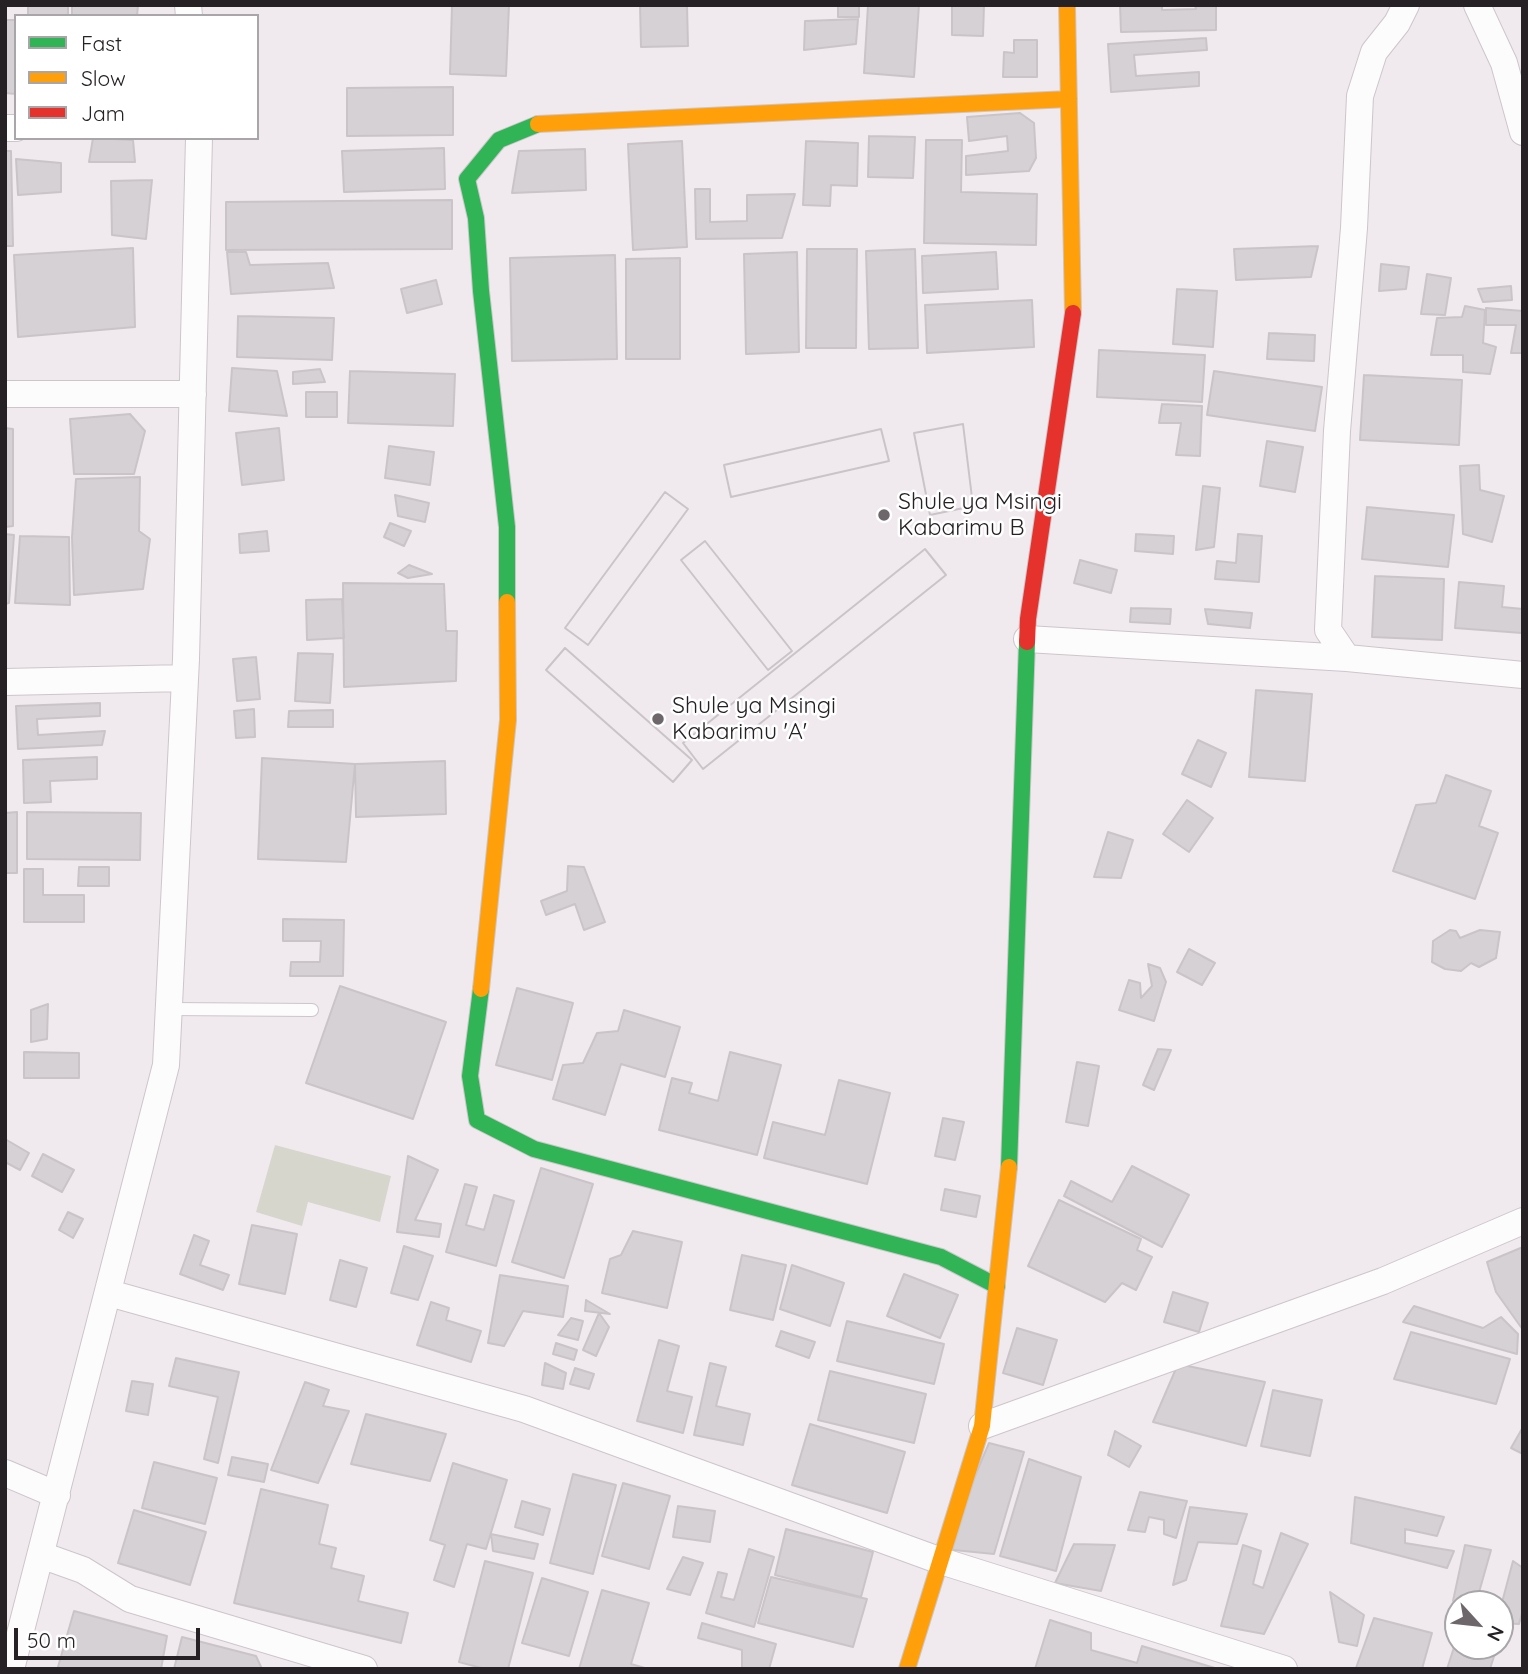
<!DOCTYPE html>
<style>
body{margin:0}
#map{position:relative;width:1528px;height:1674px;overflow:hidden;background:#f0eaef;font-family:Quicksand,sans-serif}
canvas{display:block}
.frame{position:absolute;inset:0;border:7px solid #262125;pointer-events:none}
.legend{position:absolute;left:14px;top:14px;width:245px;height:126px;box-sizing:border-box;background:#fff;border:2px solid #a8a6a8;margin:0;padding:9px 12px;list-style:none;font-size:21px;color:#262125}
.legend li{display:flex;align-items:center;gap:14px;height:35px}
.legend b{width:35px;border:2px solid #a8a6a8}
.north{position:absolute;left:1444px;top:1590px;width:70px;height:70px;box-sizing:border-box;background:#fff;border:2px solid #a8a6a8;border-radius:50%;rotate:117deg;font-size:19px;font-weight:700;line-height:28px;text-align:center;color:#262125}
.north::after{content:'';display:block;margin:auto;width:24px;height:32px;background:#6d676c;clip-path:polygon(50% 0,100% 100%,50% 72%,0 100%)}
.scale{position:absolute;left:14px;top:1628px;width:186px;height:32px;box-sizing:border-box;border:4px solid #262125;border-top:0;padding-left:9px;font-size:21px;line-height:24px;white-space:nowrap;color:#262125;-webkit-text-stroke:5px #fff;paint-order:stroke}
</style>
<div id="map">
<canvas width="1528" height="1674"></canvas>
<div class="frame"></div>
<ul class="legend">
<li><b style="height:9px;background:#30b455"></b>Fast</li>
<li><b style="height:9px;background:#ff9f0a"></b>Slow</li>
<li><b style="height:9px;background:#e5322d"></b>Jam</li>
</ul>
<div class="north">N</div>
<div class="scale">50 m</div>
</div>
<script>
const ctx = document.querySelector('canvas').getContext('2d');
ctx.lineJoin = 'round';
function fillPath(path, color) { ctx.fillStyle = color; ctx.fill(path, 'evenodd'); }
const shape = rows => new Path2D(rows.map(r => 'M' + r).join(''));
function strokePath(path, color, width, dash) { ctx.strokeStyle = color; ctx.lineWidth = width; ctx.lineCap = dash ? 'butt' : 'round'; ctx.setLineDash(dash || []); ctx.stroke(path); }
function label(font, color, halo, rows, align = 'center') {
  ctx.font = font + ' Quicksand,sans-serif'; ctx.lineWidth = 5; ctx.setLineDash([]); ctx.textBaseline = 'middle'; ctx.strokeStyle = halo; ctx.fillStyle = color; for (const [text, x, y, turn = 0] of rows) {
    ctx.save(); ctx.translate(x, y); ctx.rotate((+turn || 0) * Math.PI / 180); ctx.textAlign = isNaN(turn) ? turn : align; if (halo) ctx.strokeText(text, 0, 0); ctx.fillText(text, 0, 0); ctx.restore();
  }
}
const green = shape([
 [275,1145,391,1176,380,1222,308,1202,302,1226,256,1212]
]);
const building = shape([
 [28,5,68,5,68,16,28,16,28,5],
 [72,5,138,5,137,16,72,16,72,5],
 [452,5,509,5,506,76,450,74,452,5],
 [640,5,687,5,688,46,641,47,640,5],
 [838,5,859,5,859,17,838,17,838,5],
 [868,5,919,5,914,77,864,73,868,5],
 [952,5,984,5,983,36,952,35,952,5],
 [1120,5,1162,5,1162,10,1196,9,1195,5,1216,5,1216,30,1121,32,1120,5],
 [858,19,856,44,804,50,805,21,858,19],
 [5,20,16,20,16,94,5,93,5,20],
 [1206,38,1207,50,1134,55,1136,76,1199,72,1199,86,1111,92,1108,44,1206,38],
 [1014,40,1037,40,1037,77,1003,77,1004,52,1014,53,1014,40],
 [453,87,453,135,347,136,347,88,453,87],
 [1020,113,1034,123,1036,158,1029,171,966,175,966,156,1008,151,1007,136,969,141,967,117,1020,113],
 [869,136,915,137,913,178,868,177,869,136],
 [93,138,133,140,135,162,89,162,93,138],
 [926,140,962,140,961,192,1037,194,1036,245,924,243,926,140],
 [682,141,687,247,633,250,628,144,682,141],
 [806,141,858,143,857,186,831,185,830,206,803,205,806,141],
 [444,148,445,189,344,192,342,151,444,148],
 [585,149,586,190,512,193,519,151,585,149],
 [5,151,11,151,13,246,5,246,5,151],
 [16,159,61,163,61,192,18,195,16,159],
 [152,180,146,239,112,235,111,181,152,180],
 [695,189,710,189,710,222,747,221,747,195,795,194,782,238,696,239,695,189],
 [452,200,452,249,226,250,226,202,452,200],
 [1318,246,1311,277,1236,280,1234,249,1318,246],
 [133,248,135,327,18,337,14,255,133,248],
 [807,249,857,249,856,348,806,348,807,249],
 [915,249,918,348,869,349,866,251,915,249],
 [227,252,246,252,250,265,328,263,334,288,231,294,227,252],
 [797,252,799,352,746,354,744,254,797,252],
 [996,252,998,289,923,293,922,256,996,252],
 [615,255,617,359,512,361,510,258,615,255],
 [680,258,680,359,626,359,626,259,680,258],
 [1381,264,1409,267,1406,289,1379,291,1381,264],
 [1427,274,1451,278,1445,315,1421,314,1427,274],
 [436,280,442,304,407,313,401,289,436,280],
 [1511,286,1512,300,1483,302,1478,289,1511,286],
 [1177,289,1217,291,1213,347,1173,344,1177,289],
 [1032,300,1034,347,927,353,925,305,1032,300],
 [1465,306,1485,310,1483,343,1496,347,1490,374,1463,372,1463,355,1431,355,1437,318,1462,317,1465,306],
 [1486,308,1523,311,1523,353,1511,353,1516,325,1486,325,1486,308],
 [238,316,334,318,332,360,237,357,238,316],
 [1269,333,1315,335,1314,361,1267,359,1269,333],
 [1099,350,1205,355,1202,402,1097,397,1099,350],
 [232,368,277,371,287,416,229,411,232,368],
 [320,369,325,382,293,384,293,372,320,369],
 [350,371,455,374,453,426,348,423,350,371],
 [1214,371,1322,387,1315,431,1207,415,1214,371],
 [1364,375,1462,380,1459,445,1360,440,1364,375],
 [306,392,337,392,337,417,306,417,306,392],
 [1162,404,1202,406,1200,456,1176,455,1181,423,1159,423,1162,404],
 [130,414,145,431,134,474,74,474,70,419,130,414],
 [963,424,973,506,930,515,914,433,963,424],
 [963,424,973,506,930,515,914,433,963,424],
 [5,428,13,429,13,526,5,527,5,428],
 [279,428,284,480,242,485,236,433,279,428],
 [881,429,889,461,731,497,724,465,881,429],
 [881,429,889,461,731,497,724,465,881,429],
 [1267,441,1303,447,1295,492,1260,486,1267,441],
 [389,446,434,452,430,485,385,478,389,446],
 [1479,465,1480,490,1504,496,1492,542,1463,534,1460,466,1479,465],
 [140,477,139,531,150,539,143,589,74,595,72,537,76,479,140,477],
 [1203,486,1220,488,1214,547,1196,550,1203,486],
 [665,492,688,509,588,645,565,628,665,492],
 [665,492,688,509,588,645,565,628,665,492],
 [395,495,429,503,425,522,398,516,395,495],
 [1367,507,1454,515,1448,567,1362,559,1367,507],
 [390,523,411,531,404,546,384,537,390,523],
 [267,531,269,551,240,553,239,534,267,531],
 [5,534,14,535,9,603,5,604,5,534],
 [1136,534,1174,536,1173,554,1135,551,1136,534],
 [1238,534,1262,536,1259,582,1215,579,1217,561,1236,563,1238,534],
 [20,536,69,537,70,605,15,603,20,536],
 [705,541,792,651,768,670,681,560,705,541],
 [705,541,792,651,768,670,681,560,705,541],
 [925,549,946,575,703,769,683,743,925,549],
 [925,549,946,575,703,769,683,743,925,549],
 [1080,560,1117,570,1111,593,1074,583,1080,560],
 [409,565,432,574,408,578,398,573,409,565],
 [1375,576,1444,579,1442,640,1372,637,1375,576],
 [1459,582,1504,586,1502,607,1523,609,1522,633,1455,628,1459,582],
 [343,583,444,584,446,631,457,631,456,681,344,687,343,583],
 [342,599,344,638,307,640,306,600,342,599],
 [1131,608,1171,609,1170,624,1130,622,1131,608],
 [1205,609,1252,613,1250,628,1208,624,1205,609],
 [565,648,692,760,673,782,546,670,565,648],
 [565,648,692,760,673,782,546,670,565,648],
 [298,653,333,654,330,703,295,701,298,653],
 [256,657,260,699,237,701,233,659,256,657],
 [1256,690,1312,694,1305,781,1249,777,1256,690],
 [100,703,100,716,37,719,38,735,105,731,102,745,18,749,16,706,100,703],
 [254,709,255,737,236,738,234,711,254,709],
 [333,710,333,727,288,727,289,711,333,710],
 [1198,740,1226,753,1211,787,1182,774,1198,740],
 [97,757,97,779,50,781,51,802,24,803,23,760,97,757],
 [262,758,355,764,346,862,258,859,262,758],
 [445,761,446,814,356,817,355,764,445,761],
 [1446,775,1491,791,1479,826,1498,833,1475,899,1393,871,1416,805,1436,803,1446,775],
 [1187,800,1213,818,1189,852,1163,834,1187,800],
 [17,812,17,873,5,873,5,813,17,812],
 [27,812,141,813,140,860,27,859,27,812],
 [1108,832,1133,840,1121,878,1094,877,1108,832],
 [568,866,584,867,605,922,584,930,575,904,546,915,541,901,567,891,568,866],
 [79,867,109,867,109,886,78,886,79,867],
 [24,869,43,869,43,895,84,895,84,922,24,922,24,869],
 [283,919,344,920,343,976,290,976,291,962,320,962,321,941,283,941,283,919],
 [1450,930,1456,931,1460,938,1480,930,1500,932,1496,958,1479,967,1471,963,1461,971,1445,969,1432,962,1433,941,1450,930],
 [1189,949,1215,963,1202,985,1177,972,1189,949],
 [1148,964,1160,968,1166,982,1154,1021,1119,1010,1129,980,1140,983,1141,998,1152,986,1148,964],
 [340,986,446,1022,413,1119,306,1083,340,986],
 [517,988,573,1003,552,1080,496,1065,517,988],
 [48,1004,47,1039,31,1042,31,1010,48,1004],
 [624,1010,680,1027,665,1077,621,1064,605,1115,553,1099,563,1065,583,1063,597,1033,618,1031,624,1010],
 [1158,1049,1171,1050,1154,1090,1143,1085,1158,1049],
 [24,1052,79,1053,79,1078,24,1078,24,1052],
 [730,1052,781,1065,757,1155,659,1130,672,1078,692,1083,689,1093,718,1101,730,1052],
 [1077,1062,1099,1066,1088,1126,1066,1122,1077,1062],
 [839,1080,890,1093,867,1184,764,1158,773,1122,825,1135,839,1080],
 [943,1118,964,1122,955,1160,935,1156,943,1118],
 [5,1139,29,1153,20,1170,5,1162,5,1139],
 [43,1154,74,1170,62,1192,32,1176,43,1154],
 [408,1156,438,1170,415,1220,441,1224,439,1237,397,1232,408,1156],
 [1132,1166,1189,1195,1162,1247,1064,1196,1071,1181,1112,1202,1132,1166],
 [541,1168,593,1184,564,1278,512,1262,541,1168],
 [465,1184,477,1187,466,1225,484,1230,494,1195,514,1201,496,1266,446,1252,465,1184],
 [945,1189,980,1196,976,1217,941,1210,945,1189],
 [1059,1200,1141,1239,1137,1250,1152,1257,1136,1290,1122,1283,1105,1302,1028,1266,1059,1200],
 [68,1212,83,1219,73,1238,59,1230,68,1212],
 [252,1225,297,1234,285,1294,239,1284,252,1225],
 [633,1231,682,1242,667,1308,602,1293,610,1259,621,1255,633,1231],
 [194,1235,209,1241,200,1265,229,1275,223,1290,180,1274,194,1235],
 [404,1246,433,1256,418,1300,391,1293,404,1246],
 [1523,1247,1523,1330,1496,1292,1487,1262,1523,1247],
 [742,1255,786,1265,773,1320,730,1310,742,1255],
 [340,1260,367,1268,356,1307,330,1300,340,1260],
 [792,1265,844,1283,830,1326,780,1309,792,1265],
 [904,1274,958,1295,940,1338,887,1316,904,1274],
 [500,1275,568,1286,563,1317,523,1311,504,1346,488,1343,500,1275],
 [1173,1292,1208,1303,1199,1332,1164,1322,1173,1292],
 [586,1300,610,1314,585,1311,586,1300],
 [431,1302,449,1308,446,1320,481,1331,471,1362,417,1345,431,1302],
 [1414,1306,1483,1328,1501,1317,1518,1334,1517,1354,1403,1322,1414,1306],
 [599,1313,609,1327,596,1356,583,1350,599,1313],
 [571,1318,583,1321,578,1340,558,1335,571,1318],
 [847,1321,944,1344,934,1384,837,1361,847,1321],
 [1017,1328,1057,1340,1043,1385,1003,1373,1017,1328],
 [781,1331,815,1342,809,1358,776,1346,781,1331],
 [1411,1332,1510,1359,1496,1404,1394,1379,1411,1332],
 [659,1340,679,1346,667,1391,692,1397,683,1433,637,1421,659,1340],
 [556,1343,577,1350,574,1360,553,1354,556,1343],
 [176,1358,239,1372,218,1463,204,1459,218,1397,169,1386,176,1358],
 [545,1363,566,1373,563,1389,542,1385,545,1363],
 [710,1363,726,1367,716,1406,750,1414,743,1445,694,1435,710,1363],
 [1178,1364,1265,1382,1246,1446,1153,1422,1178,1364],
 [575,1368,594,1374,589,1389,570,1384,575,1368],
 [830,1371,926,1394,914,1443,818,1420,830,1371],
 [132,1381,153,1384,148,1415,126,1411,132,1381],
 [305,1382,329,1390,323,1406,349,1411,318,1483,271,1470,305,1382],
 [1273,1390,1322,1400,1310,1456,1261,1446,1273,1390],
 [366,1414,446,1434,430,1481,351,1464,366,1414],
 [810,1424,905,1452,887,1513,792,1485,810,1424],
 [1523,1427,1523,1454,1511,1448,1523,1427],
 [1115,1431,1141,1446,1129,1467,1108,1455,1115,1431],
 [989,1443,1024,1452,994,1554,944,1549,989,1443],
 [232,1457,268,1464,264,1482,228,1475,232,1457],
 [1029,1459,1081,1477,1056,1571,1000,1556,1029,1459],
 [154,1462,217,1478,205,1524,142,1508,154,1462],
 [453,1463,507,1480,486,1549,467,1544,454,1587,434,1580,445,1545,430,1540,453,1463],
 [573,1474,616,1485,593,1574,550,1563,573,1474],
 [623,1483,670,1496,649,1569,602,1556,623,1483],
 [261,1489,328,1505,319,1544,336,1548,331,1568,364,1576,358,1601,408,1613,401,1643,234,1603,261,1489],
 [1140,1492,1187,1501,1176,1538,1164,1534,1164,1520,1149,1517,1145,1532,1128,1530,1140,1492],
 [1355,1497,1444,1517,1437,1536,1405,1529,1405,1543,1454,1551,1447,1568,1351,1543,1355,1497],
 [522,1501,550,1509,543,1535,515,1527,522,1501],
 [678,1506,715,1511,710,1542,673,1537,678,1506],
 [1190,1507,1247,1514,1237,1544,1198,1542,1186,1580,1173,1585,1190,1507],
 [134,1510,206,1532,190,1585,118,1563,134,1510],
 [786,1529,873,1552,861,1597,775,1575,786,1529],
 [1281,1533,1308,1544,1264,1634,1221,1626,1243,1545,1261,1551,1253,1584,1263,1588,1281,1533],
 [491,1534,538,1544,534,1559,493,1551,491,1534],
 [1074,1544,1115,1545,1101,1591,1055,1583,1074,1544],
 [1465,1545,1491,1550,1476,1603,1453,1601,1465,1545],
 [749,1549,774,1557,754,1627,706,1613,718,1572,727,1574,721,1597,734,1600,749,1549],
 [683,1557,703,1563,690,1595,667,1589,683,1557],
 [485,1561,533,1573,508,1669,485,1669,459,1662,485,1561],
 [1513,1561,1523,1568,1523,1610,1519,1624,1500,1623,1500,1610,1513,1561],
 [771,1577,867,1599,853,1647,758,1623,771,1577],
 [542,1578,588,1592,569,1656,522,1643,542,1578],
 [602,1590,649,1603,631,1664,648,1669,579,1669,602,1590],
 [1330,1592,1364,1615,1357,1646,1339,1642,1330,1592],
 [74,1611,167,1636,161,1669,64,1669,58,1667,74,1611],
 [1374,1618,1432,1633,1422,1669,1356,1668,1374,1618],
 [1050,1620,1091,1633,1091,1650,1137,1663,1142,1646,1218,1669,1035,1669,1050,1620],
 [702,1623,776,1644,769,1669,742,1669,742,1650,698,1638,702,1623],
 [182,1637,256,1656,262,1669,174,1669,182,1637],
 [1457,1638,1458,1646,1482,1646,1496,1650,1490,1669,1447,1669,1457,1638]
]);
const lane = shape([
 [168,1009,312,1010]
]);
const street = shape([
 [188,5,189,16],
 [1477,5,1504,63,1523,132],
 [5,128,16,128],
 [5,394,193,394],
 [1027,639,1347,658,1523,675],
 [1347,658,1328,630,1337,431,1354,228,1360,96,1374,52,1397,23,1406,5],
 [5,682,185,678],
 [109,1293,524,1409,941,1561,1284,1669],
 [982,1426,1383,1281,1523,1221],
 [5,1473,57,1495],
 [41,1555,83,1570,130,1599,364,1669],
 [11,1669,166,1065,186,659,199,138]
]);
const fast = shape([
 [507,602,507,527,481,291,476,218,467,179,499,140,538,124],
 [481,989,470,1076,477,1120,534,1149,941,1257,997,1286],
 [1009,1167,1027,642]
]);
const slow = shape([
 [1067,5,1073,313],
 [538,124,1069,99],
 [481,989,508,720,507,602],
 [907,1669,982,1426,1009,1167]
]);
const jam = shape([
 [1027,642,1028,619,1073,313]
]);
const markers = [
 [884,515,7,"#6d676c"],
 [658,719,7,"#6d676c"]
];
const poiNames = [
 ["Shule ya Msingi",898,502],
 ["Kabarimu B",898,528],
 ["Shule ya Msingi",672,706],
 ["Kabarimu 'A'",672,732]
];
fillPath(green, '#d6d6cd');
fillPath(building, '#d5d1d4');
strokePath(building, '#cac4c8', 2);
strokePath(lane, '#ccc6cb', 14);
strokePath(street, '#ccc6cb', 28);
strokePath(fast, '#ccc6cb', 18);
strokePath(slow, '#ccc6cb', 18);
strokePath(jam, '#ccc6cb', 18);
strokePath(lane, '#fdfcfd', 12);
strokePath(street, '#fdfcfd', 26);
strokePath(fast, '#30b455', 16);
strokePath(slow, '#ff9f0a', 16);
strokePath(jam, '#e5322d', 16);
for (const [x, y, r, color] of markers) { const dot = new Path2D(); dot.arc(x, y, r, 0, 2 * Math.PI); ctx.fillStyle = color; ctx.fill(dot); strokePath(dot, '#fff', 2.5); }
label('23px', '#262125', '#fff', poiNames, 'left');
</script>
